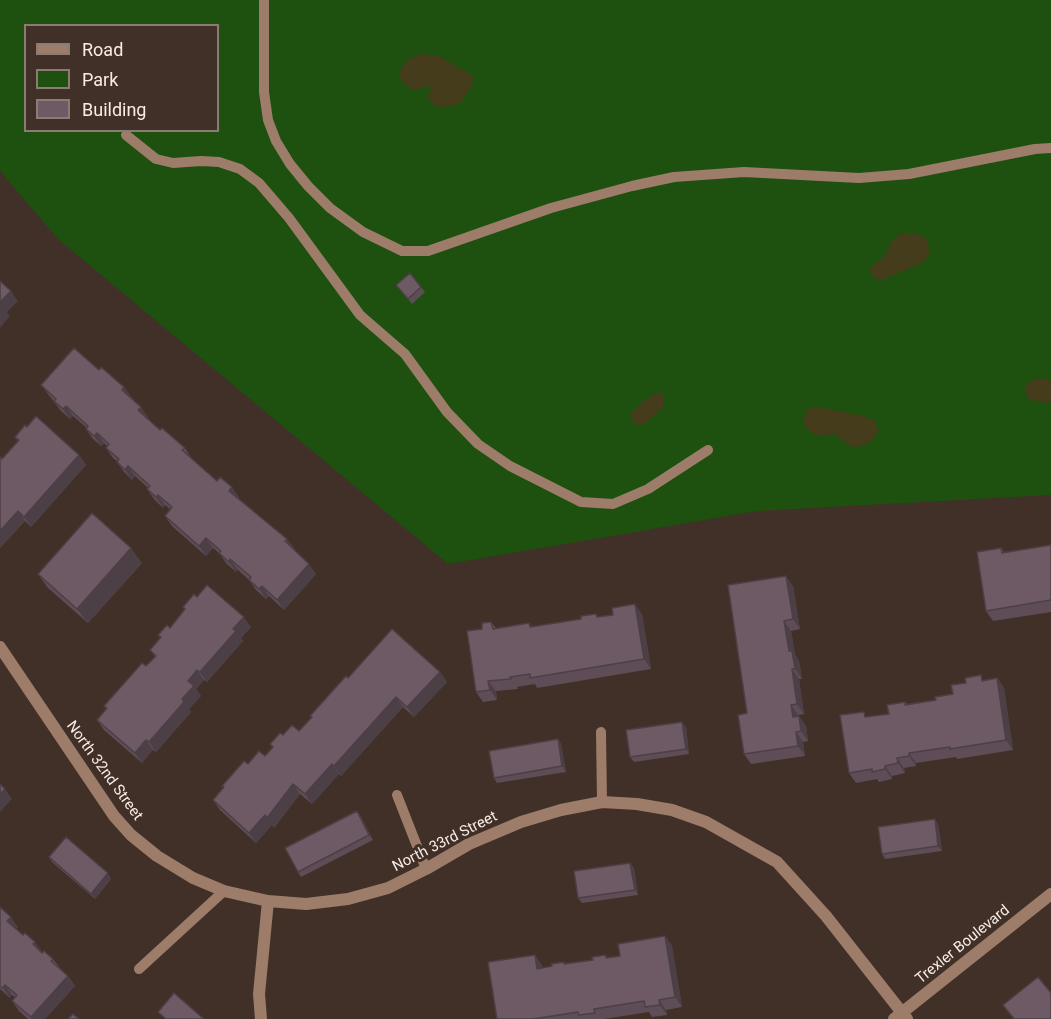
<!DOCTYPE html>
<style>
body{margin:0}
#map{position:relative;width:1051px;height:1019px;overflow:hidden;background:#413027;font-family:Roboto,sans-serif}
canvas{display:block}
.legend{position:absolute;left:24px;top:24px;width:195px;height:108px;box-sizing:border-box;background:#413027;border:2px solid #8a7b73;margin:0;padding:8px 10px;list-style:none;font-size:18px;color:#f8ece6}
.legend li{display:flex;align-items:center;gap:12px;height:30px}
.legend b{width:30px;border:2px solid #8a7b73}
</style>
<div id="map">
<canvas width="1051" height="1019"></canvas>
<ul class="legend">
<li><b style="height:8px;background:#9e7c6a"></b>Road</li>
<li><b style="height:16px;background:#1e500f"></b>Park</li>
<li><b style="height:16px;background:#6d5a64"></b>Building</li>
</ul>
</div>
<script>
const ctx = document.querySelector('canvas').getContext('2d');
ctx.lineJoin = 'round';
function fillPath(path, color) { ctx.fillStyle = color; ctx.fill(path, 'evenodd'); }
const shape = rows => new Path2D(rows.map(r => 'M' + r).join(''));
function strokePath(path, color, width, dash) { ctx.strokeStyle = color; ctx.lineWidth = width; ctx.lineCap = dash ? 'butt' : 'round'; ctx.setLineDash(dash || []); ctx.stroke(path); }
function label(font, color, halo, rows, align = 'center') {
  ctx.font = font + ' Roboto,sans-serif'; ctx.lineWidth = 6; ctx.setLineDash([]); ctx.textBaseline = 'middle'; ctx.strokeStyle = halo; ctx.fillStyle = color; for (const [text, x, y, turn = 0] of rows) {
    ctx.save(); ctx.translate(x, y); ctx.rotate((+turn || 0) * Math.PI / 180); ctx.textAlign = isNaN(turn) ? turn : align; if (halo) ctx.strokeText(text, 0, 0); ctx.fillText(text, 0, 0); ctx.restore();
  }
}
const green = shape([
 [0,0,1051,0,1051,495,757,511,448,564,58,239,0,171],
 [26,26,218,26,218,130,26,130]
]);
const sand = shape([
 [425,54,439,56,473,76,472,86,461,102,452,106,439,107,434,105,427,98,431,88,430,86,414,90,405,85,400,78,400,72,404,63,417,55],
 [911,233,922,236,928,241,929,254,924,262,882,280,876,279,871,275,870,271,872,265,885,256,891,242,900,234],
 [1039,378,1051,380,1051,403,1030,400,1026,394,1025,389,1027,383],
 [657,393,662,393,664,396,663,408,647,422,640,425,635,424,631,419,631,413,645,400],
 [811,408,824,408,863,416,875,421,878,430,873,440,867,444,857,447,849,446,835,434,819,436,811,433,803,423,806,411]
]);
const lane = shape([
 [264,0,264,92,268,120,276,141,290,164,308,186,330,208,363,232,402,251,428,251,551,208,632,186,674,177,744,172,859,178,909,174,1035,149,1051,148],
 [126,135,156,159,173,163,201,161,219,162,240,169,259,183,289,218,360,315,405,354,447,412,478,444,510,466,581,502,613,504,648,489,708,450],
 [601,732,602,802],
 [397,795,426,869],
 [139,969,224,891]
]);
const street = shape([
 [0,647,114,816,131,835,157,856,193,878,224,891,268,901,306,904,348,899,388,888,426,869,469,844,521,822,561,810,602,802,637,804,672,810,706,822,777,862,826,916,907,1019],
 [261,1019,259,994,268,901],
 [894,1019,1051,894]
]);
const wall = shape([
 [396,285,421,287,425,292,412,304],
 [99,370,124,387,131,397,148,417,147,418,160,430,185,448,191,458,217,481,239,497,238,498,295,549,294,549,316,574,284,610,269,596,266,599,256,590,249,580,237,569,236,572,226,563,219,553,213,548,206,556,172,526,165,516,170,509,165,505,163,508,154,499,147,489,148,488,135,476,132,480,124,472,117,462,117,461,113,458,106,448,107,446,104,443,101,446,93,439,86,429,87,428,73,416,70,419,61,411,41,385],
 [15,437,79,455,86,465,31,527,25,521,0,548,0,457,2,459,18,441],
 [1051,545,1051,612,993,621,986,611,1001,548,1004,552],
 [142,563,88,623,48,588,38,574],
 [793,586,800,629,791,631,795,654,799,661,802,679,799,679,804,714,798,715,806,726,808,741,803,742,805,756,751,764,744,754,747,713],
 [197,597,251,627,241,638,243,641,207,682,204,680,196,689,201,696,189,709,191,712,156,752,153,750,142,763,104,730,97,720,106,709,104,706,146,666,155,657,150,650,160,638,158,635,170,628,185,610,183,607],
 [596,614,598,617,642,614,651,669,537,688,535,684,517,687,518,689,496,691,497,700,483,702,476,692,491,622,496,628,532,627,581,619],
 [440,672,447,682,414,717,403,707,341,776,339,774,312,804,300,794,274,828,272,825,256,843,220,810,213,800,224,788,222,786,248,764,265,756,273,747,270,744,283,735,299,731,312,718,310,716,348,678],
 [997,678,1004,688,1013,750,957,759,956,757,916,763,916,766,904,768,905,773,892,776,892,779,879,782,877,779,856,783,849,773,868,717,889,714,905,702,907,704,936,700,953,694,985,680],
 [686,727,689,754,634,762,630,757],
 [558,739,561,744,566,772,497,783,494,778],
 [357,811,373,840,301,877,298,872],
 [938,824,942,851,885,859,882,854],
 [49,857,111,879,95,899,52,862],
 [630,863,634,868,638,895,582,903,578,898],
 [0,907,18,927,16,929,42,953,53,959,60,968,68,976,75,986,45,1019,28,1019,19,1011,12,1001,15,997,12,995,10,998,0,989],
 [665,936,672,946,682,1007,666,1010,667,1015,652,1017,649,1012,604,1019,497,1019,542,965,542,968,620,956]
]);
const shadedWall = shape([
 [11,291,18,301,7,312,10,316,0,328,0,302],
 [124,387,131,397,122,390],
 [66,406,73,416,70,419,63,409],
 [141,407,148,417,145,420,138,410],
 [97,433,104,443,101,446,94,436],
 [79,455,86,465,31,527,24,517],
 [128,466,135,476,132,480,125,470],
 [232,487,239,497,236,501,229,491],
 [158,495,165,505,163,508,156,497],
 [18,511,25,521,0,548,0,531],
 [206,538,213,548,206,556,199,546],
 [287,539,295,549,292,551,285,541],
 [131,548,142,563,88,623,77,609],
 [230,559,237,569,236,572,229,562],
 [309,564,316,574,284,610,277,600],
 [786,576,793,586,800,629,793,619],
 [262,586,269,596,266,599,259,589],
 [635,604,642,614,651,669,644,659],
 [244,617,251,627,241,638,243,641,207,682,200,672,233,629],
 [784,621,791,631,795,654,799,661,802,679,795,669,789,651],
 [792,669,799,679,804,714,797,704],
 [197,670,204,680,196,689,201,696,189,709,191,712,156,752,149,742,188,681],
 [440,672,447,682,414,717,407,707],
 [997,678,1004,688,1013,750,1006,740],
 [488,681,496,691,497,700,490,690],
 [396,697,403,707,341,776,334,766],
 [791,705,798,715,800,727,793,717],
 [799,716,806,726,808,741,801,731],
 [682,722,686,727,689,754,686,749],
 [796,732,803,742,805,756,798,746],
 [558,739,561,744,566,772,562,766],
 [146,740,153,750,142,763,135,753],
 [909,753,916,763,916,766,909,756],
 [897,758,904,768,905,773,898,763],
 [332,764,339,774,312,804,305,794],
 [885,766,892,776,892,779,885,769],
 [293,784,300,794,274,828,267,818],
 [5,789,12,799,0,812,0,794],
 [357,811,361,816,373,840,369,835],
 [265,815,272,825,256,843,249,833],
 [935,819,938,824,942,851,938,846],
 [630,863,634,868,638,895,635,890],
 [108,873,111,879,95,899,91,894],
 [11,917,18,927,14,931,7,921],
 [665,936,672,946,682,1007,675,997],
 [35,942,42,952,40,954,33,944],
 [535,955,542,965,544,979,537,969],
 [68,976,75,986,45,1019,32,1019,31,1017],
 [5,985,12,995,10,998,3,988],
 [659,1000,666,1010,667,1015,660,1005]
]);
const building = shape([
 [410,273,421,287,408,299,396,285,410,273],
 [0,281,11,291,0,302,0,281],
 [74,348,99,370,101,367,124,387,122,390,141,407,138,410,160,430,162,428,185,448,182,450,217,481,220,477,232,487,229,491,287,539,285,541,309,564,277,600,262,586,259,589,249,580,251,577,230,559,229,562,219,553,221,551,206,538,199,546,165,516,172,507,158,495,156,497,147,489,150,486,128,466,125,470,117,462,119,459,106,448,109,444,97,433,94,436,86,429,88,426,66,406,63,409,54,401,56,399,41,385,74,348],
 [36,416,79,455,24,517,18,511,0,531,0,457,2,459,19,440,15,437,25,425,27,427,36,416],
 [92,513,131,548,77,609,38,574,92,513],
 [1051,545,1051,600,986,611,977,552,1001,548,1002,553,1051,545],
 [786,576,793,619,784,621,789,651,792,651,795,669,792,669,797,704,791,705,793,717,799,716,801,731,796,732,798,746,744,754,738,715,747,713,728,585,786,576],
 [207,585,244,617,233,629,236,631,200,672,197,670,188,681,194,686,182,699,184,702,149,742,146,740,135,753,97,720,107,708,104,706,142,663,146,666,156,656,150,650,161,637,158,635,167,625,170,628,185,609,183,607,194,594,197,597,207,585],
 [635,604,644,659,530,678,530,674,510,677,511,679,488,681,490,690,476,692,467,631,482,629,482,623,491,622,493,629,529,623,530,627,581,619,581,616,596,614,597,617,613,615,612,608,635,604],
 [392,629,440,672,407,707,396,697,334,766,332,764,305,794,293,784,267,818,265,815,249,833,213,800,224,787,222,786,244,761,248,764,259,751,265,756,273,747,270,744,280,733,283,735,292,725,299,731,312,717,310,716,346,676,348,678,392,629],
 [981,675,982,681,997,678,1006,740,950,749,950,747,909,753,909,756,897,758,898,763,885,766,885,769,872,772,872,769,849,773,840,715,864,712,865,717,889,714,887,705,905,702,905,705,936,700,935,697,953,694,951,685,966,683,965,678,981,675],
 [682,722,686,749,630,757,626,730,682,722],
 [558,739,562,766,494,778,489,751,558,739],
 [0,784,5,789,0,794,0,784],
 [357,811,369,835,298,872,285,848,357,811],
 [935,819,938,846,882,854,878,827,935,819],
 [66,837,108,873,91,894,49,857,66,837],
 [630,863,635,890,578,898,574,871,630,863],
 [0,907,11,917,7,921,23,935,25,933,35,942,33,944,42,953,44,951,53,959,51,961,68,976,31,1017,12,1001,17,995,5,985,3,988,0,986,0,907],
 [665,936,675,997,659,1000,660,1005,645,1007,644,1001,594,1009,595,1013,579,1015,578,1012,533,1019,497,1019,488,962,535,955,537,969,552,966,551,964,564,962,564,964,593,960,592,957,606,955,606,958,620,956,618,944,665,936],
 [1038,977,1051,993,1051,1019,1014,1019,1003,1005,1038,977],
 [174,993,204,1019,166,1019,158,1012,174,993],
 [73,1014,79,1019,68,1019,73,1014]
]);
const streetNames = [
 ["North 32nd Street",104,771,54],
 ["North 33rd Street",445,842,-27],
 ["Trexler Boulevard",963,945,-39]
];
fillPath(green, '#1e500f');
fillPath(sand, '#443c1b');
strokePath(lane, '#9e7c6a', 10);
strokePath(street, '#9e7c6a', 12);
fillPath(wall, '#5e4d56');
fillPath(shadedWall, '#4c3f46');
fillPath(building, '#6d5a64');
strokePath(building, '#4c3f46', 1.5);
label('15px', '#f8ece6', '#413027', streetNames);
</script>
